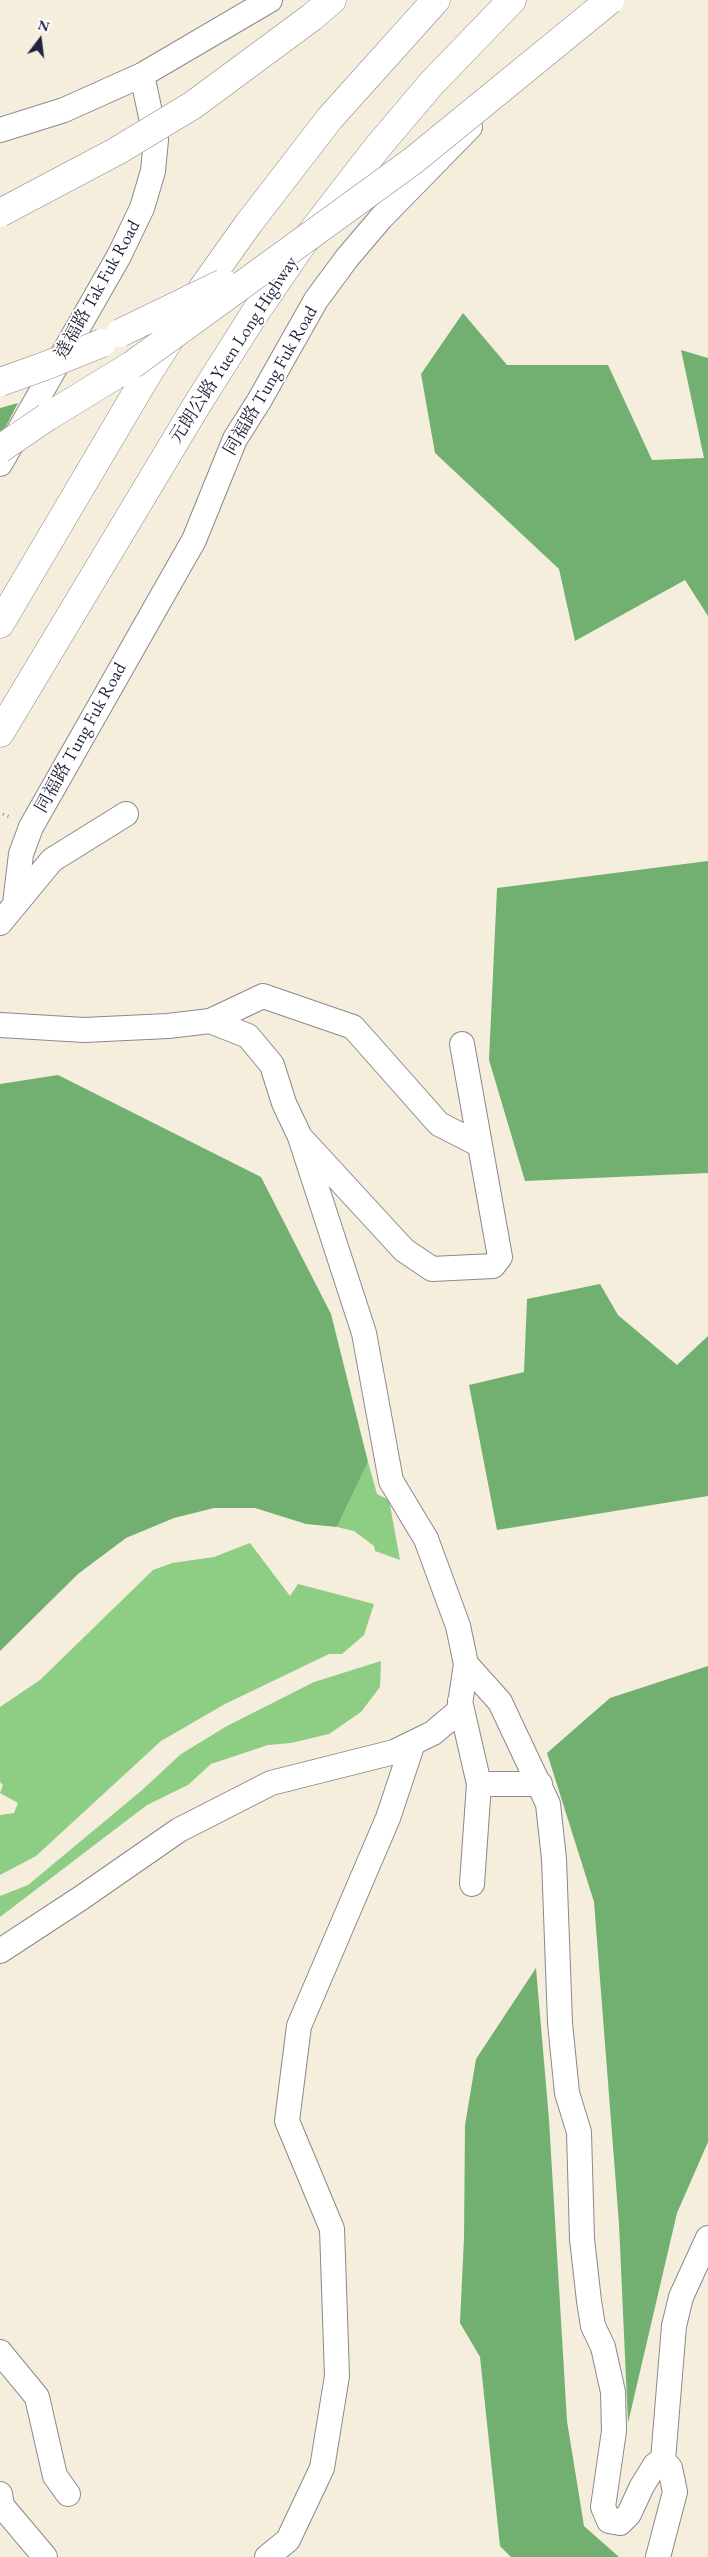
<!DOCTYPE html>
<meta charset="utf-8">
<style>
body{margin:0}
#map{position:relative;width:708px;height:2557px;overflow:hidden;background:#f5eedd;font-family:"EB Garamond",serif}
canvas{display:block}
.north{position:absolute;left:15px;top:15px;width:50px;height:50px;-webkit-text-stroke:4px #fff;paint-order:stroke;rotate:15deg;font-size:14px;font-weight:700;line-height:20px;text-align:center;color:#22223b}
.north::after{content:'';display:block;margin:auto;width:18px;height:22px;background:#22223b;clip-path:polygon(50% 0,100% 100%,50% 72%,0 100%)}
</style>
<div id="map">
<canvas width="708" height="2557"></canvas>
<div class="north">N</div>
</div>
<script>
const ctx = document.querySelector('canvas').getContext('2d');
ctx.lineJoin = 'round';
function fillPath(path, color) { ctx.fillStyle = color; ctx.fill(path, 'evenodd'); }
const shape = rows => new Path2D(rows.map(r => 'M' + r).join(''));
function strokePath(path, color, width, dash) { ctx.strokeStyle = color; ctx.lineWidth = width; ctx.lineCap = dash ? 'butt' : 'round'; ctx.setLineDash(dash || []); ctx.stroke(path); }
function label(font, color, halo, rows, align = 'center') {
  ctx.font = font + ' "EB Garamond","Noto Serif TC",serif'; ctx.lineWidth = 4; ctx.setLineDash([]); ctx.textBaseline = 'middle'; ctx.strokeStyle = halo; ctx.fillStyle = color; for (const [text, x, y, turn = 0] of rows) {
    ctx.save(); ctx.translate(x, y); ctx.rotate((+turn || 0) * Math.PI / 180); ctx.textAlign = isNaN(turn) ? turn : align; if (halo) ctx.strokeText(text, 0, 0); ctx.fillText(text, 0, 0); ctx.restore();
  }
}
const green = shape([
 [368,1462,377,1494,389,1500,400,1560,375,1551,374,1546,354,1531,337,1527],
 [250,1543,290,1596,298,1584,374,1604,364,1635,342,1654,329,1654,225,1704,161,1741,36,1856,0,1875,0,1815,14,1813,18,1803,0,1793,3,1785,0,1782,0,1707,40,1680,153,1570,172,1563,214,1557],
 [381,1661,380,1687,361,1712,329,1734,291,1743,268,1745,211,1764,188,1785,147,1805,0,1917,0,1896,28,1885,141,1791,181,1754,227,1726,314,1682]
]);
const forest = shape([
 [463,313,507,365,608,365,652,460,704,458,681,350,708,358,708,616,685,580,575,641,559,569,435,453,421,374],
 [18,403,2,434,0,435,0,408],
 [708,861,708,1173,525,1181,489,1060,497,888],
 [58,1075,261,1177,331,1314,368,1462,337,1527,306,1524,255,1508,214,1508,174,1518,126,1538,78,1574,0,1651,0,1084],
 [600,1284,618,1315,677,1365,708,1336,708,1496,497,1530,469,1385,524,1372,527,1299],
 [708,1666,708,2142,677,2213,628,2423,619,2224,594,1902,547,1753,610,1698],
 [536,1968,549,2120,567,2421,584,2526,619,2557,511,2557,500,2546,480,2357,460,2323,464,2238,465,2125,476,2059]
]);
const path = shape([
 [3,814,12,818]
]);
const minor = shape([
 [0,130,64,110,142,75,270,0],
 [0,464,119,256,142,208,153,171,156,140,142,75],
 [15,904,21,854,31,827,194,540,235,439,259,401,316,300,347,258,381,218,470,127],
 [0,923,52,860,126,814],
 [210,1021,263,996,353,1027,439,1124,480,1145],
 [0,1025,84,1030,168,1026,210,1021,248,1036,272,1065,284,1103,300,1137,404,1250,432,1269,493,1266,500,1257,462,1044],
 [300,1137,364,1333,391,1481,426,1539,458,1626,466,1664,500,1702,548,1804,554,1859,560,2023,567,2093,579,2132,582,2239,589,2301,593,2326,603,2347,613,2392,614,2431,603,2507,609,2521,620,2523,629,2514,642,2486,655,2465,663,2460,670,2468,675,2492,658,2557],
 [460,1701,479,1784,472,1884],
 [479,1784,540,1784],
 [0,1951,81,1898,179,1830,271,1783,394,1752,433,1733,459,1711,466,1664],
 [0,2352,37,2397,55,2476,68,2494],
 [663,2460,674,2326,681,2297,708,2238],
 [0,2494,2,2506,45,2557],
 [267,2557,288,2540,322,2468,337,2376,332,2229,287,2121,299,2026,388,1818,413,1743]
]);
const highway = shape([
 [312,17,332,0],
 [47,417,132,365],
 [0,624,147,375,202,289,249,223,330,118,436,0],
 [0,733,198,403,253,316,298,250,376,149,431,84,512,0]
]);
const highwayBridge = shape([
 [0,213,117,151,193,105,312,17],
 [120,333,223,283],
 [132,365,414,160,610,0],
 [0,382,45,366,102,343],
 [0,449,47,417]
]);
const streetNames = [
 ["達福路 Tak Fuk Road",98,290,-61],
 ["元朗公路 Yuen Long Highway",234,350,-57],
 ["同福路 Tung Fuk Road",271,381,-60],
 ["同福路 Tung Fuk Road",81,738,-61]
];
fillPath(green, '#8ecd84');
fillPath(forest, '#72b072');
strokePath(minor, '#8c888c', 26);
strokePath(highway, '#8c888c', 29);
strokePath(path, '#8c888c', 3, [1, 4]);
strokePath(minor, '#fff', 24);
strokePath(highway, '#fff', 28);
strokePath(highwayBridge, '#8c888c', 29, []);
strokePath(highwayBridge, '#fff', 28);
label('18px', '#22223b', '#fff', streetNames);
</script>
